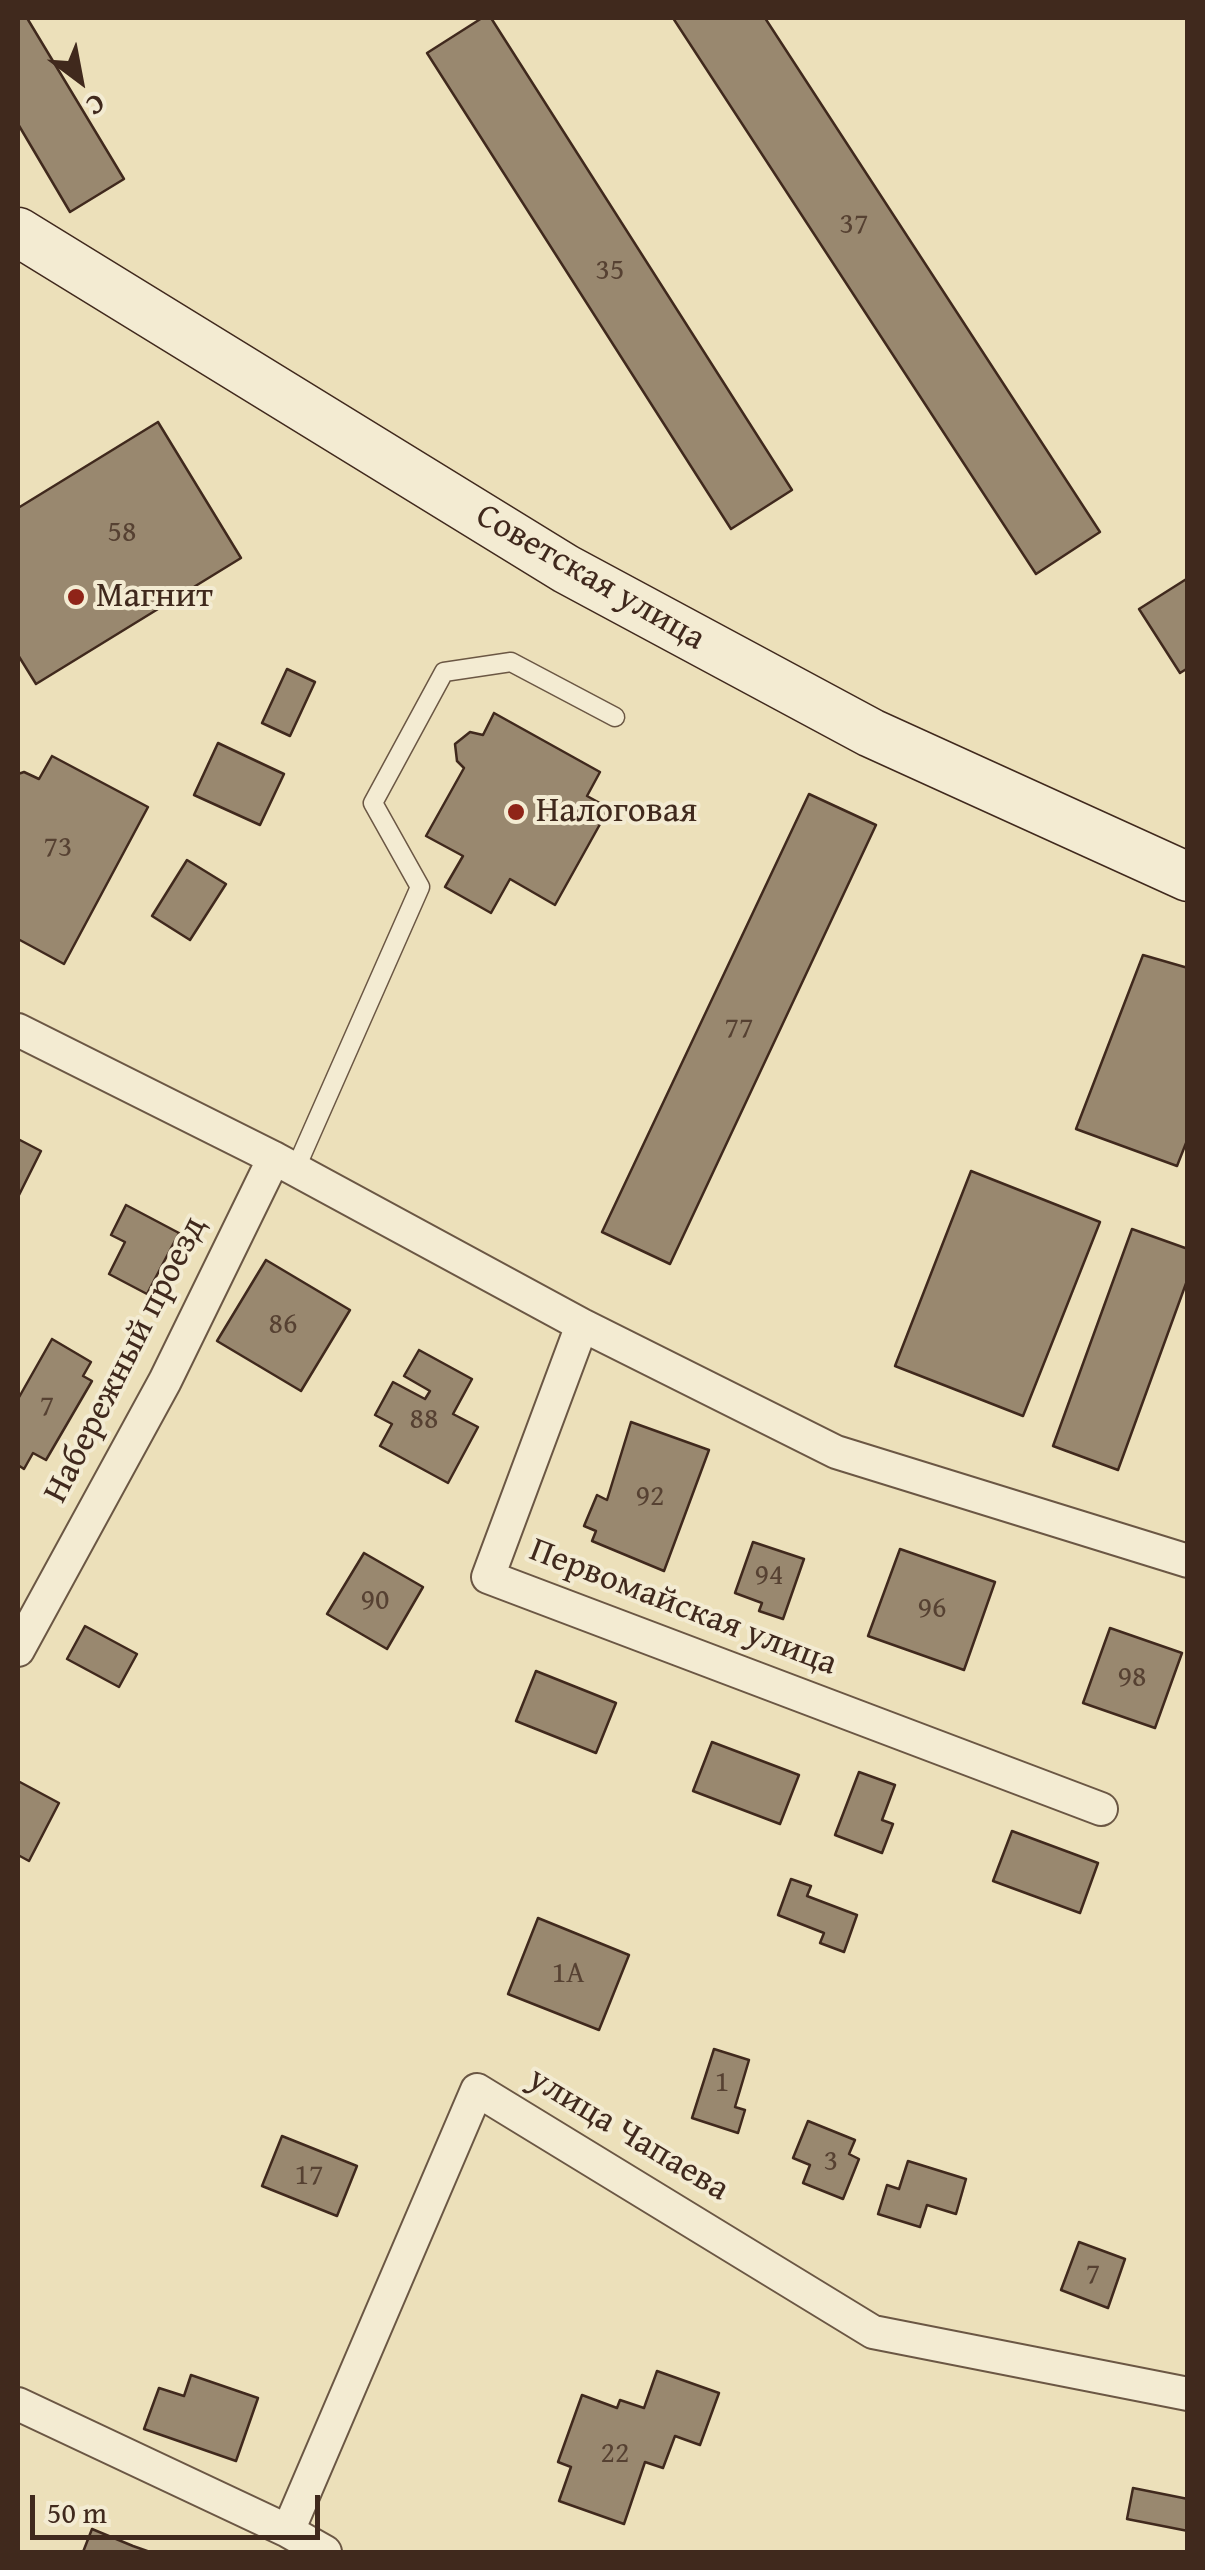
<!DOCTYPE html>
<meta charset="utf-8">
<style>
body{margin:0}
#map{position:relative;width:1205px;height:2570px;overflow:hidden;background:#ece0ba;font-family:"Gentium Book Plus",serif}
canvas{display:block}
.frame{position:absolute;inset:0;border:20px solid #40291d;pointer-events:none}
.north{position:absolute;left:30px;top:30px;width:100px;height:100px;-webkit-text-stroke:8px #f3ebd2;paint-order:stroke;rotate:148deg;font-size:28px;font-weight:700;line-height:40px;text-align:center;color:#40291d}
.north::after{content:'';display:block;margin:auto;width:35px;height:45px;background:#40291d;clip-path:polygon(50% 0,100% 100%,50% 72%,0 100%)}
.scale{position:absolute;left:30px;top:2495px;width:290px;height:45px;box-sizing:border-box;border:5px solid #40291d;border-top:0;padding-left:12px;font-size:30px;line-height:35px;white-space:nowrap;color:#40291d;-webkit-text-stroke:8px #f3ebd2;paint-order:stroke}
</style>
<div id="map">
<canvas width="1205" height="2570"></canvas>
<div class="frame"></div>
<div class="north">С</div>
<div class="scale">50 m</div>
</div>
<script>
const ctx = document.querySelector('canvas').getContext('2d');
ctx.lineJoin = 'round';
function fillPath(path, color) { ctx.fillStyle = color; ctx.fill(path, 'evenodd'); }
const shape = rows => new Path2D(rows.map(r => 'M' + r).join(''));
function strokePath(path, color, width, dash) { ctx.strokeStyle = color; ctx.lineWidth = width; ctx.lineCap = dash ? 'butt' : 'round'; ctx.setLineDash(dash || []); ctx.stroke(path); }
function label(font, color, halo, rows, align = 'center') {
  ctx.font = font + ' "Gentium Book Plus",serif'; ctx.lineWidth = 8; ctx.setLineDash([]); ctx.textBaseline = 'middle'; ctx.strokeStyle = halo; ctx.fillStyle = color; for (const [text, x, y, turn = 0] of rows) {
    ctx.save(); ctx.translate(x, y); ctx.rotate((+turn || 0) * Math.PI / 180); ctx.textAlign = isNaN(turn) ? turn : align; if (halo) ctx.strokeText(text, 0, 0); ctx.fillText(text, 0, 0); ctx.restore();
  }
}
const building = shape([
 [18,18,27,18,124,179,70,212,18,124,18,18],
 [482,18,491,18,792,490,731,529,427,53,482,18],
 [673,18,765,18,1100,532,1036,574,673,18],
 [158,422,241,558,36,684,18,655,18,508,158,422],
 [1188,578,1188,668,1180,673,1139,609,1188,578],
 [287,669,315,682,290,736,262,723,287,669],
 [494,713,600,772,587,796,609,808,555,905,510,879,491,913,445,887,463,856,426,836,464,768,457,761,455,744,470,732,483,735,494,713],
 [218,743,284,774,260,825,194,795,218,743],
 [52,756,148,807,64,964,18,939,18,774,24,772,39,779,52,756],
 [809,794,876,825,670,1264,602,1232,809,794],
 [187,860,226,884,190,940,152,916,187,860],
 [1143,955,1188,968,1188,1138,1177,1166,1076,1129,1143,955],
 [18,1139,41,1151,18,1197,18,1139],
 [971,1171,1100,1222,1023,1416,895,1366,971,1171],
 [126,1205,179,1233,147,1294,109,1274,125,1242,111,1235,126,1205],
 [1132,1229,1188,1249,1188,1278,1118,1470,1053,1446,1132,1229],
 [266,1260,350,1310,301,1391,217,1341,266,1260],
 [52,1339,91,1362,83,1376,92,1381,46,1460,33,1453,24,1469,18,1465,18,1399,52,1339],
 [419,1350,472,1379,453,1414,478,1427,448,1483,380,1446,392,1424,375,1415,393,1382,425,1399,430,1391,404,1376,419,1350],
 [631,1422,709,1450,664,1571,592,1541,596,1531,584,1526,597,1495,607,1500,631,1422],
 [753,1542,804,1559,783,1619,759,1611,762,1603,735,1593,753,1542],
 [900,1549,995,1582,964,1670,868,1636,900,1549],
 [364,1553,423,1587,387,1649,327,1614,364,1553],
 [85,1626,137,1654,119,1687,67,1659,85,1626],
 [1110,1628,1182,1653,1155,1728,1083,1703,1110,1628],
 [536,1671,616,1703,596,1753,516,1721,536,1671],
 [712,1742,799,1775,780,1824,693,1791,712,1742],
 [859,1772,895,1785,882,1820,893,1824,882,1853,835,1835,859,1772],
 [18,1781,59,1803,29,1861,18,1855,18,1781],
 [1012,1831,1098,1863,1080,1913,993,1881,1012,1831],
 [791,1879,811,1886,807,1896,857,1915,844,1952,820,1943,824,1933,778,1915,791,1879],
 [538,1918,629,1955,599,2030,508,1994,538,1918],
 [714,2049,749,2060,735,2107,745,2110,738,2133,692,2118,714,2049],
 [808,2121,855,2140,849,2154,859,2159,843,2199,803,2183,810,2165,793,2158,808,2121],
 [282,2136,357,2166,337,2216,262,2186,282,2136],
 [908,2161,966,2179,956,2214,927,2205,920,2227,878,2214,887,2185,899,2189,908,2161],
 [1079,2242,1125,2259,1108,2308,1061,2290,1079,2242],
 [657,2371,719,2393,700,2445,675,2436,663,2468,645,2462,624,2524,559,2501,571,2467,558,2462,582,2395,617,2408,620,2400,644,2408,657,2371],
 [191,2375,258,2398,236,2461,144,2429,159,2388,184,2396,191,2375],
 [1133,2488,1188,2499,1188,2531,1127,2519,1133,2488],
 [92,2529,133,2546,150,2552,83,2552,92,2529]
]);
const lane = shape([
 [295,1170,420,887,373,803,444,672,511,662,615,717]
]);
const street = shape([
 [18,1030,274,1158,582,1325,836,1452,1188,1561],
 [582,1325,488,1577,1101,1809],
 [18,1650,165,1381,274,1158],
 [18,2404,288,2531,325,2552],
 [288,2531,477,2090,873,2332,1188,2394]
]);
const secondary = shape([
 [18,232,566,569,871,733,1188,877]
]);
const markers = [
 [76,597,10,"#8f2418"],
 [516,812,10,"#8f2418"]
];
const numberNames = [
 ["37",854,225],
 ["35",610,271],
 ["58",122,533],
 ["73",58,848],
 ["77",739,1029],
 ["86",283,1325],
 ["7",47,1407],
 ["88",424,1420],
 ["92",650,1497],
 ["94",769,1576],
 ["90",375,1601],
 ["96",932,1609],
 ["98",1132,1678],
 ["1А",568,1974],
 ["1",722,2083],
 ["3",831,2162],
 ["17",309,2176],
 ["7",1093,2275],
 ["22",615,2454]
];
const streetNames = [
 ["Советская улица",590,578,30],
 ["Набережный проезд",126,1360,-63],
 ["Первомайская улица",683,1608,21],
 ["улица Чапаева",628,2135,31]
];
const poiNames = [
 ["Магнит",96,597],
 ["Налоговая",536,812]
];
fillPath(building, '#99886f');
strokePath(building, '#40291d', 2.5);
strokePath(lane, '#6b5744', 21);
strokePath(street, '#6b5744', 36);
strokePath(secondary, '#40291d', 51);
strokePath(lane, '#f3ebd2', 18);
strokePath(street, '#f3ebd2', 32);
strokePath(secondary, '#f3ebd2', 48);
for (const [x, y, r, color] of markers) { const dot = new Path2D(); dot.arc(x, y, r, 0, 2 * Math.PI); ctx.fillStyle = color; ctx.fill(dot); strokePath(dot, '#f3ebd2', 4); }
label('30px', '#564132', null, numberNames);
label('35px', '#40291d', '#f3ebd2', streetNames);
label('35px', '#40291d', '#f3ebd2', poiNames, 'left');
</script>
